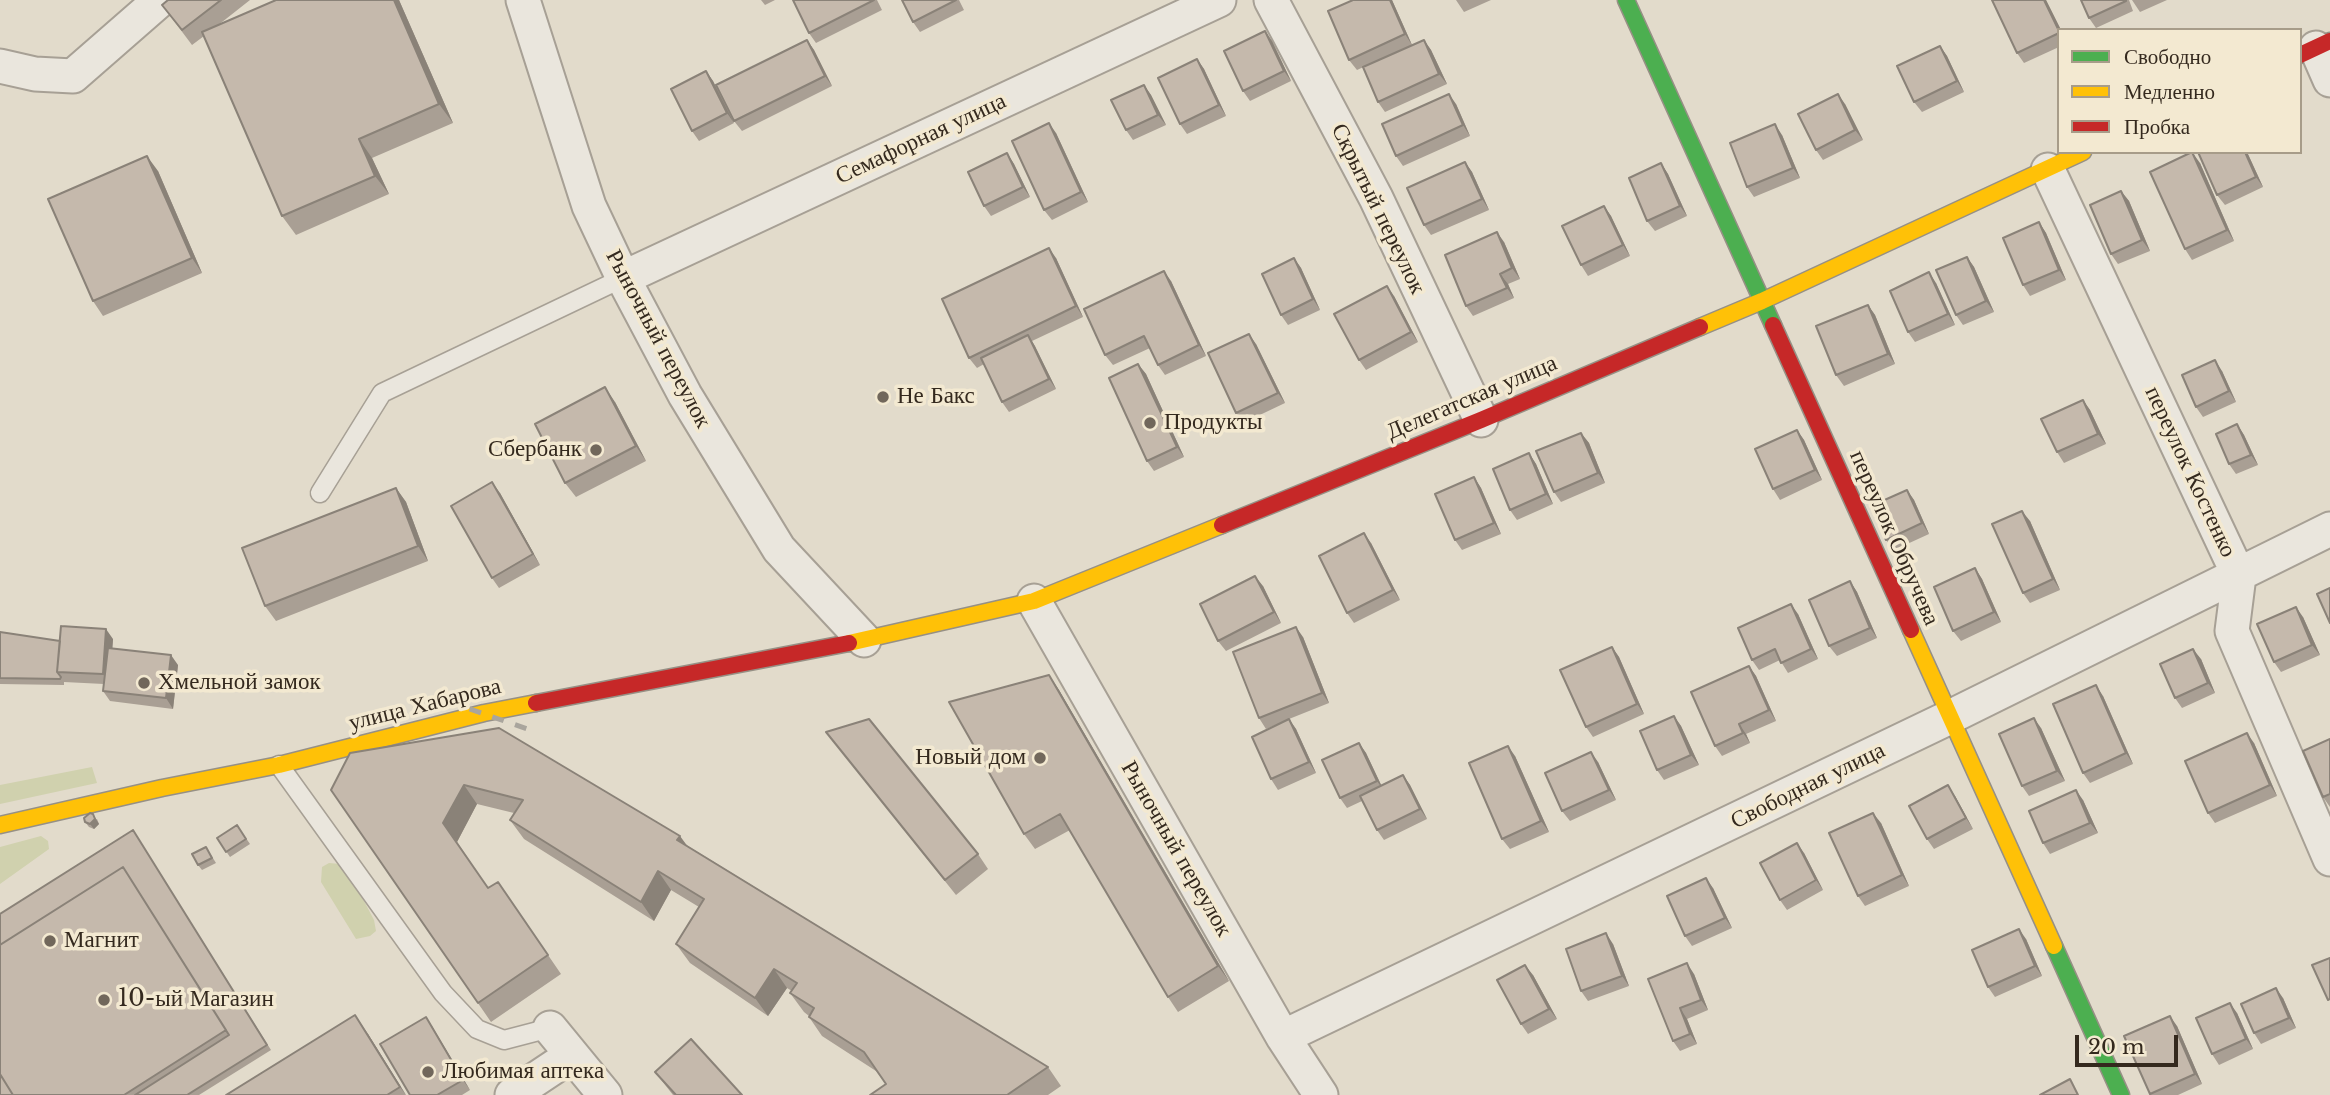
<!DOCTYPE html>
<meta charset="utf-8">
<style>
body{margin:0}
#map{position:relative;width:2330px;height:1095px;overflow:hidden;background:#e2dbcb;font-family:"Libre Baskerville",serif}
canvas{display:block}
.legend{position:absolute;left:2057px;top:28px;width:245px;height:126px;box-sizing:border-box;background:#f3e9d1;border:2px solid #a79c89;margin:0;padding:9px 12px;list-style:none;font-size:21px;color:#34291e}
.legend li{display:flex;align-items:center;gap:14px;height:35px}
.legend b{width:35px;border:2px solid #a79c89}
.scale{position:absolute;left:2075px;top:1035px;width:103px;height:32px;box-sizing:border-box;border:4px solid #34291e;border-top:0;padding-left:9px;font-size:21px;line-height:24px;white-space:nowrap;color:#34291e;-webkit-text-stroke:5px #f3e9d1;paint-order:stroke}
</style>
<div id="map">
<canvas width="2330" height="1095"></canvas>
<ul class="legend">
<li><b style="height:9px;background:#4caf50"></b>Свободно</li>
<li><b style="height:9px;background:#ffc107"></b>Медленно</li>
<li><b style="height:9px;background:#c62828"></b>Пробка</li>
</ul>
<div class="scale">20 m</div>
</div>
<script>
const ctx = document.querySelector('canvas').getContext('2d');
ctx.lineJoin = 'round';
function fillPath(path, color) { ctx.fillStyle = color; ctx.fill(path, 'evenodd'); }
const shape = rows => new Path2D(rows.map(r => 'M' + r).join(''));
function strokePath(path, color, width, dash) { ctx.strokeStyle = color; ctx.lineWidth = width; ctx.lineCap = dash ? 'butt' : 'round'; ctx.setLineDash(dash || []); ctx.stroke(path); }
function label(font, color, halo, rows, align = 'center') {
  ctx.font = font + ' "Libre Baskerville",serif'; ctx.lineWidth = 7; ctx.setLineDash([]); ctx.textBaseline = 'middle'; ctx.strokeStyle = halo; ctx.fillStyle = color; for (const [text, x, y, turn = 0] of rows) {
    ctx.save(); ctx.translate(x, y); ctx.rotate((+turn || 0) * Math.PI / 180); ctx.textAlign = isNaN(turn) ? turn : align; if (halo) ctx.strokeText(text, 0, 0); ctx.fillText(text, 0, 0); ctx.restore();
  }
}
const green = shape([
 [92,767,97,783,0,804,0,785],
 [41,836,48,841,49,849,0,884,0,847],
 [329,863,340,864,364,901,374,920,376,931,370,936,356,939,321,882,322,867]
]);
const lane = shape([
 [320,493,382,393,623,278],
 [279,765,443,993,477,1029,504,1040,550,1028]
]);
const street = shape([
 [523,0,589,206,623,278,685,395,779,549,864,640],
 [1271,0,1376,198,1481,420],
 [2316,48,2330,80],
 [0,66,35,74,73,76,160,0],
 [2048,170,2239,576,2232,631,2330,859],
 [623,278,1219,0],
 [1034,601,1283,1037,1321,1095],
 [550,1028,605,1095],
 [1283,1037,1950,717,2330,529],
 [512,1095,572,1055]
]);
const fast = shape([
 [1626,0,1773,325],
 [2054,946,2121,1095]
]);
const slow = shape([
 [1700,327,1762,301,2083,152],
 [1911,630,2054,946],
 [849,643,1034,601,1222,525],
 [0,825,162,788,279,765,484,713,536,703]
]);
const jam = shape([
 [2300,55,2330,41],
 [1773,325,1911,630],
 [1222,525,1481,420,1700,327],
 [536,703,849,643]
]);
const rail = shape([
 [447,701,533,731]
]);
const wall = shape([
 [168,0,250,0,217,26,276,0,399,0,453,123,372,158,389,194,296,235,282,216,204,36,192,45,162,5],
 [761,0,775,0,765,5],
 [793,0,877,0,882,10,816,43,809,33],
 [902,0,959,0,964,10,920,32,913,22],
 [1353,0,1392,0,1412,45,1357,70,1349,60],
 [1456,0,1491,0,1464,12],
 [1992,0,2046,0,2061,30,2059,30,2059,47,2024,63,2017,53],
 [2081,0,2129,0,2133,11,2096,28,2089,18],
 [2132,0,2167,0,2140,12],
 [1265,31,1272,41,1291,81,1250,101,1243,91],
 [807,40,814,50,832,86,742,131,734,121],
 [1424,40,1431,50,1447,84,1385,112,1378,102],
 [1940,46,1947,56,1964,92,1922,112,1914,102],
 [1197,59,1204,69,1226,116,1187,134,1180,124],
 [706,71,713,81,734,123,699,141,692,131],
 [1144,85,1151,95,1166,125,1133,140,1126,130],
 [1456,104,1470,136,1403,166,1396,156],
 [1845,104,1863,140,1823,160,1816,150],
 [1056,133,1088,202,1052,220,1044,210],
 [1782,135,1800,178,1754,197,1747,187],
 [2247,152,2263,187,2225,205,2217,195],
 [1007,153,1014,164,1030,197,991,216,984,206],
 [1465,162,1472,172,1489,210,1431,235,1424,225],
 [1661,163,1668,174,1687,216,1655,231,1647,221],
 [2200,163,2234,241,2192,260,2185,249],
 [158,171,202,273,103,316,93,301],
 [2121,191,2129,201,2150,251,2118,264,2111,254],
 [1604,206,1611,216,1630,256,1588,276,1581,265],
 [2039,222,2046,233,2066,280,2030,296,2023,285],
 [1504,242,1520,279,1508,284,1514,298,1473,316,1466,306],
 [1967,257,1974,267,1994,312,1963,325,1956,315],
 [1056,258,1083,317,1032,341,1056,389,1009,412,1002,402,984,364,977,368,969,358],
 [1294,258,1301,268,1320,310,1288,325,1281,315],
 [1171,281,1206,356,1165,375,1158,365,1150,348,1113,365,1105,355],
 [1936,283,1955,325,1915,342,1908,332],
 [1394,296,1418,342,1366,370,1359,360],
 [1868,305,1875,315,1895,364,1844,386,1836,375],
 [1256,344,1285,403,1243,423,1236,413],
 [1138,364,1146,374,1184,457,1154,471,1147,461],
 [2222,371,2236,402,2203,417,2196,407],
 [2083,400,2090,410,2106,444,2064,463,2057,452],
 [615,402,646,461,576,497,565,483],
 [2237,424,2244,435,2258,465,2236,474,2229,464],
 [1797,430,1804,440,1822,480,1780,500,1773,489],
 [1581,433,1589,443,1605,483,1561,502,1554,492],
 [1529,453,1536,464,1553,504,1517,520,1510,510],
 [1474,477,1481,488,1501,534,1462,550,1455,540],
 [396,488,406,502,428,561,276,621,265,606],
 [1907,490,1914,500,1929,534,1894,550,1886,540],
 [500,493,540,565,499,588,492,578],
 [2030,521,2060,590,2030,603,2023,593],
 [1371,543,1400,600,1354,623,1347,613],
 [1975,568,1982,579,2001,622,1961,641,1953,631],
 [1850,581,1857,592,1877,638,1837,656,1829,646],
 [1263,586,1281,623,1226,651,1218,641],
 [1798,614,1818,659,1788,673,1780,660,1759,670,1752,660],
 [2303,617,2320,655,2281,672,2274,662],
 [0,632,60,641,113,639,112,649,178,665,173,709,110,701,103,691,104,684,64,682,64,685,0,684],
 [1303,637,1329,703,1289,719,1296,729,1316,773,1278,790,1271,779,1285,721,1266,729,1259,718],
 [1612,647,1619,657,1644,714,1593,737,1586,727],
 [2201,659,2215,693,2182,708,2175,698],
 [1749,666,1756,676,1776,721,1746,734,1750,743,1722,756,1715,746],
 [1049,675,1059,690,1229,981,1178,1012,1168,997,1070,830,1035,849,1024,834],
 [2103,696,2133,764,2090,783,2083,773],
 [1674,716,1681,726,1699,765,1664,780,1657,770],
 [499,728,688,846,1048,1067,1061,1086,1048,1095,870,1095,886,1084,876,1071,822,1036,809,1017,809,1016,804,1012,790,993,792,991,787,988,768,1016,690,963,676,944,699,907,671,890,654,921,524,839,510,820,514,813,477,804,457,842,488,888,498,882,561,974,491,1022,331,790],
 [2041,728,2065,781,2029,796,2022,786],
 [826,732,978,854,988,869,956,895,837,746],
 [2330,739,2330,807,2323,797],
 [1359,743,1366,753,1381,785,1403,775,1410,785,1427,819,1384,840,1377,830,1362,801,1347,808,1340,798],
 [2254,743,2277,796,2215,823,2208,813],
 [1515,756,1549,832,1510,849,1502,839],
 [1598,762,1616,800,1570,821,1562,811],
 [1955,796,1973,829,1934,849,1927,839],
 [2083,800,2098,833,2050,854,2043,843],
 [97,819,99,824,94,829,89,827,85,822],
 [1881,823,1909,886,1865,906,1858,896],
 [237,825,250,844,230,857,217,838],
 [133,830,271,1050,199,1095,0,1095],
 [206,847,216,863,202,870,198,865],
 [1804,853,1823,890,1787,910,1780,900],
 [1713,888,1732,928,1692,946,1685,936],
 [2026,939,2042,976,1995,997,1988,987],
 [1613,944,1629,986,1588,1001,1581,991],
 [1694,974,1708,1010,1687,1019,1697,1044,1680,1051,1673,1041,1648,979],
 [1533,975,1557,1019,1528,1034,1521,1024],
 [2283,998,2296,1028,2261,1044,2254,1033],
 [2237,1013,2253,1049,2219,1065,2212,1054],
 [426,1017,433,1028,470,1090,462,1095,410,1095],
 [2177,1026,2202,1084,2178,1095,2150,1095,2150,1094],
 [368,1034,406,1095,226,1095],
 [655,1072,742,1095,673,1095]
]);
const shadedWall = shape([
 [394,0,399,0,453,123,439,104],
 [1390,0,1392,0,1412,45,1405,34],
 [2044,0,2046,0,2061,30,2059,30],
 [1265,31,1272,41,1291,81,1284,71],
 [807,40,814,50,832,86,825,76],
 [1424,40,1431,50,1447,84,1439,74],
 [1940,46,1947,56,1964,92,1957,81],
 [1197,59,1204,69,1226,116,1219,105],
 [706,71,713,81,734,123,727,113],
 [1144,85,1151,95,1166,125,1158,115],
 [1449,94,1456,104,1470,136,1463,125],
 [1838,94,1845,104,1863,140,1855,130],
 [1049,123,1056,133,1088,202,1081,192],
 [1775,124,1782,135,1800,178,1793,168],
 [359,139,372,158,389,194,375,176],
 [2192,152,2200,163,2234,241,2227,230],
 [2245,152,2247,152,2263,187,2256,177],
 [1007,153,1014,164,1030,197,1023,187],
 [147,156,158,171,202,273,192,258],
 [1465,162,1472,172,1489,210,1482,199],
 [1661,163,1668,174,1687,216,1680,206],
 [2121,191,2129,201,2150,251,2142,240],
 [1604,206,1611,216,1630,256,1623,245],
 [2039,222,2046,233,2066,280,2059,270],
 [1497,232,1504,242,1520,279,1512,268],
 [1049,248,1056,258,1083,317,1076,306],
 [1967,257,1974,267,1994,312,1986,301],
 [1294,258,1301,268,1320,310,1313,299],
 [1164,271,1171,281,1206,356,1199,345],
 [1929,272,1936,283,1955,325,1948,314],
 [1500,274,1508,284,1514,298,1507,288],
 [1387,286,1394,296,1418,342,1411,332],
 [1868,305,1875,315,1895,364,1888,354],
 [1249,334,1256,344,1285,403,1278,393],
 [1028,335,1035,346,1056,389,1049,379],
 [2215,360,2222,371,2236,402,2229,391],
 [1138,364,1146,374,1184,457,1177,447],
 [605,387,615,402,646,461,636,446],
 [2083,400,2090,410,2106,444,2098,434],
 [2237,424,2244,435,2258,465,2251,455],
 [1797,430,1804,440,1822,480,1815,470],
 [1581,433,1589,443,1605,483,1598,473],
 [1529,453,1536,464,1553,504,1546,494],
 [1474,477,1481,488,1501,534,1494,523],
 [492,482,500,493,540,565,533,554],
 [396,488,406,502,428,561,418,546],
 [1907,490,1914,500,1929,534,1922,523],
 [2022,511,2030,521,2060,590,2053,579],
 [1364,533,1371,543,1400,600,1393,590],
 [1975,568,1982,579,2001,622,1994,612],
 [1255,576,1263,586,1281,623,1274,612],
 [1850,581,1857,592,1877,638,1870,628],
 [1791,604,1798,614,1818,659,1811,649],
 [2296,607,2303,617,2320,655,2312,645],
 [1296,627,1303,637,1329,703,1322,693],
 [106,629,113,639,110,685,103,674],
 [1612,647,1619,657,1644,714,1637,704],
 [2193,649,2201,659,2215,693,2208,683],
 [171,655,178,665,173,709,166,698],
 [1749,666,1756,676,1776,721,1769,710],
 [1049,675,1059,690,1229,981,1218,966],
 [2096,685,2103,696,2133,764,2126,753],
 [1674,716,1681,726,1699,765,1691,755],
 [2034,718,2041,728,2065,781,2057,771],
 [1289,719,1296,729,1316,773,1309,762],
 [1739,724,1746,734,1750,743,1743,733],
 [2247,733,2254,743,2277,796,2270,785],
 [1359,743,1366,753,1384,791,1377,781],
 [1508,746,1515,756,1549,832,1541,821],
 [1591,752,1598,762,1616,800,1609,790],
 [1403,775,1410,785,1427,819,1420,809],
 [464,785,477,804,457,842,443,823],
 [1948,785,1955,796,1973,829,1966,818],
 [2076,790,2083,800,2098,833,2090,823],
 [1873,813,1881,823,1909,886,1902,875],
 [93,814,99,824,94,829,90,824],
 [680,836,694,855,677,840],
 [1797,843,1804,853,1823,890,1816,880],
 [658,871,671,890,654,921,641,902],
 [1706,878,1713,888,1732,928,1725,918],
 [2019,929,2026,939,2042,976,2035,966],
 [1606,933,1613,944,1629,986,1622,976],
 [1687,963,1694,974,1708,1010,1701,1000],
 [1525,965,1533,975,1557,1019,1549,1009],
 [774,969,787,988,768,1016,755,998],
 [2276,988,2283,998,2296,1028,2289,1018],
 [2230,1003,2237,1013,2253,1049,2246,1039],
 [1680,1008,1687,1019,1697,1044,1690,1034],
 [355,1015,368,1034,406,1095,400,1087],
 [2170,1016,2177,1026,2202,1084,2195,1074],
 [426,1017,433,1028,470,1090,463,1080]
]);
const building = shape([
 [168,0,221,0,182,30,162,5,168,0],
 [276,0,394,0,439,104,359,139,375,176,282,216,202,32,276,0],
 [793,0,874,0,809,33,793,0],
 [902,0,956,0,913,22,902,0],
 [1353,0,1390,0,1405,34,1349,60,1328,11,1353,0],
 [1992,0,2044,0,2059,31,2059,33,2017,53,1992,0],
 [2081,0,2126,0,2126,1,2089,18,2081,0],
 [1265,31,1284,71,1243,91,1224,51,1265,31],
 [807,40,825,76,734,121,716,85,807,40],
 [1424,40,1439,74,1378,102,1363,67,1424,40],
 [1940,46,1957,81,1914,102,1897,66,1940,46],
 [1197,59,1219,105,1180,124,1158,78,1197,59],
 [706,71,727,113,692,131,671,89,706,71],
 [1144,85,1158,115,1126,130,1111,100,1144,85],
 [1449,94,1463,125,1396,156,1382,124,1449,94],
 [1838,94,1855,130,1816,150,1798,114,1838,94],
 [1049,123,1081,192,1044,210,1012,141,1049,123],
 [1775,124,1793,168,1747,187,1730,143,1775,124],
 [2192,152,2227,230,2185,249,2150,172,2192,152],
 [2198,152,2245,152,2256,177,2217,195,2198,152],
 [1007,153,1023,187,984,206,968,172,1007,153],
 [147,156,192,258,93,301,48,199,147,156],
 [1465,162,1482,199,1424,225,1407,188,1465,162],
 [1661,163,1680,206,1647,221,1629,178,1661,163],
 [2121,191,2142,240,2111,254,2090,205,2121,191],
 [1604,206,1623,245,1581,265,1562,226,1604,206],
 [2039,222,2059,270,2023,285,2003,238,2039,222],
 [1497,232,1512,268,1500,274,1507,288,1466,306,1445,255,1497,232],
 [1049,248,1076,306,969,358,942,299,1049,248],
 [1967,257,1986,301,1956,315,1936,270,1967,257],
 [1294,258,1313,299,1281,315,1262,274,1294,258],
 [1164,271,1199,345,1158,365,1144,336,1105,355,1084,309,1164,271],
 [1929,272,1948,314,1908,332,1890,291,1929,272],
 [1387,286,1411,332,1359,360,1334,314,1387,286],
 [1868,305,1888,354,1836,375,1816,326,1868,305],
 [1249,334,1278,393,1236,413,1208,353,1249,334],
 [1028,335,1049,379,1002,402,981,358,1028,335],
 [2215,360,2229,391,2196,407,2182,375,2215,360],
 [1138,364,1177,447,1147,461,1109,378,1138,364],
 [605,387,636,446,565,483,535,424,605,387],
 [2083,400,2098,434,2057,452,2041,419,2083,400],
 [2237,424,2251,455,2229,464,2216,434,2237,424],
 [1797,430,1815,470,1773,489,1755,449,1797,430],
 [1581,433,1598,473,1554,492,1536,451,1581,433],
 [1529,453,1546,494,1510,510,1493,469,1529,453],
 [1474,477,1494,523,1455,540,1435,494,1474,477],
 [492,482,533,554,492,578,451,506,492,482],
 [396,488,418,546,265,606,242,548,396,488],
 [1907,490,1922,523,1886,540,1871,506,1907,490],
 [2022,511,2053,579,2023,593,1992,524,2022,511],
 [1364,533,1393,590,1347,613,1319,556,1364,533],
 [1975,568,1994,612,1953,631,1934,587,1975,568],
 [1255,576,1274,612,1218,641,1200,604,1255,576],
 [1850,581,1870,628,1829,646,1809,600,1850,581],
 [2330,588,2330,623,2317,594,2330,588],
 [1791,604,1811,649,1781,663,1775,649,1752,660,1738,628,1791,604],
 [2296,607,2312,645,2274,662,2257,624,2296,607],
 [61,626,106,629,103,674,57,672,61,626],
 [1296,627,1322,693,1259,718,1233,652,1296,627],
 [0,632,60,641,57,672,61,677,60,679,0,678,0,632],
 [1612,647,1637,704,1586,727,1560,670,1612,647],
 [108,648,171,655,166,698,103,691,108,648],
 [2193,649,2208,683,2175,698,2160,664,2193,649],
 [1749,666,1769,710,1739,724,1743,733,1715,746,1691,692,1749,666],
 [1049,675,1218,966,1168,997,1060,814,1024,834,949,702,1049,675],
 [2096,685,2126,753,2083,773,2053,704,2096,685],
 [1674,716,1691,755,1657,770,1640,731,1674,716],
 [2034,718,2057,771,2022,786,1999,734,2034,718],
 [869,719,978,854,945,880,826,732,869,719],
 [1289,719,1309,762,1271,779,1252,737,1289,719],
 [499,728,680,836,677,840,1048,1067,1007,1095,870,1095,886,1084,864,1052,809,1017,814,1008,790,993,797,983,774,969,755,998,676,944,704,899,658,871,641,902,510,820,523,800,464,785,443,823,488,888,498,882,548,955,478,1003,331,790,350,753,499,728],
 [2247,733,2270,785,2208,813,2185,761,2247,733],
 [2330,739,2330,794,2323,797,2303,751,2330,739],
 [1359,743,1377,781,1340,798,1322,760,1359,743],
 [1508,746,1541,821,1502,839,1469,763,1508,746],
 [1591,752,1609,790,1562,811,1545,773,1591,752],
 [1403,775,1420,809,1377,830,1360,796,1403,775],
 [1948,785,1966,818,1927,839,1909,806,1948,785],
 [2076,790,2090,823,2043,843,2029,811,2076,790],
 [90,813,93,814,95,819,90,824,85,822,84,818,90,813],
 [1873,813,1902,875,1858,896,1829,833,1873,813],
 [237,825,246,839,226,852,217,838,237,825],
 [133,830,267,1045,187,1095,135,1095,229,1035,123,867,0,945,0,914,133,830],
 [1797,843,1816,880,1780,900,1760,863,1797,843],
 [206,847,212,858,198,865,192,854,206,847],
 [123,867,226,1030,124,1095,13,1095,0,1074,0,945,123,867],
 [1706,878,1725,918,1685,936,1667,896,1706,878],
 [2019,929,2035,966,1988,987,1972,950,2019,929],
 [1606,933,1622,976,1581,991,1566,949,1606,933],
 [2330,958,2330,999,2328,1000,2312,965,2330,958],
 [1687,963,1701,1000,1680,1008,1690,1034,1673,1041,1648,979,1687,963],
 [1525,965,1549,1009,1521,1024,1497,980,1525,965],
 [2276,988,2289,1018,2254,1033,2241,1004,2276,988],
 [2230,1003,2246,1039,2212,1054,2196,1018,2230,1003],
 [355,1015,400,1087,387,1095,226,1095,355,1015],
 [2170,1016,2195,1074,2150,1094,2124,1036,2170,1016],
 [426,1017,463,1080,437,1095,410,1095,380,1044,426,1017],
 [691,1039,742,1095,676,1095,655,1072,691,1039],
 [0,1074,13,1095,0,1095,0,1074],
 [2070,1079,2078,1095,2040,1095,2070,1079]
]);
const markers = [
 [883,397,7,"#71675b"],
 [1150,423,7,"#71675b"],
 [596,450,7,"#71675b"],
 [144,683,7,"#71675b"],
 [1040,758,7,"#71675b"],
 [50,941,7,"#71675b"],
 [104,1000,7,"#71675b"],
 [428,1072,7,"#71675b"]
];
const streetNames = [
 ["Семафорная улица",921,139,-25],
 ["Скрытый переулок",1378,209,64],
 ["Рыночный переулок",658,339,62],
 ["Делегатская улица",1472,398,-23],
 ["переулок Костенко",2190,472,65],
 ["переулок Обручева",1894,538,66],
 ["улица Хабарова",425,705,-14],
 ["Свободная улица",1808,786,-26],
 ["Рыночный переулок",1176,849,60]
];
const poiNames = [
 ["Не Бакс",897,397],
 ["Продукты",1164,423],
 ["Сбербанк",582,450,"right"],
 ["Хмельной замок",158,683],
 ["Новый дом",1026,758,"right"],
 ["Магнит",64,941],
 ["10-ый Магазин",118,1000],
 ["Любимая аптека",442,1072]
];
fillPath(green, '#d0d1ae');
strokePath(lane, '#a7a095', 21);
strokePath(street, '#a7a095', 37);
strokePath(fast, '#969085', 19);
strokePath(slow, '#969085', 19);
strokePath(jam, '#969085', 19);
strokePath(lane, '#eae6dd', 18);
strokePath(street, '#eae6dd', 33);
strokePath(fast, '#4caf50', 16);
strokePath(slow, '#ffc107', 16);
strokePath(jam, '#c62828', 16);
strokePath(rail, '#a9a59d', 5, [12, 12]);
fillPath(wall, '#a99f94');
fillPath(shadedWall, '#8a8278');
fillPath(building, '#c5b9ac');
strokePath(building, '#8a8278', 2);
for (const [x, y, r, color] of markers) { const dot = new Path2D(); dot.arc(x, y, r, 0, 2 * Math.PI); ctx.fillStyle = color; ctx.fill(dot); strokePath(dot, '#f3e9d1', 2.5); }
label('23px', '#34291e', '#f3e9d1', streetNames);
label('23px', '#34291e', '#f3e9d1', poiNames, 'left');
</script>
